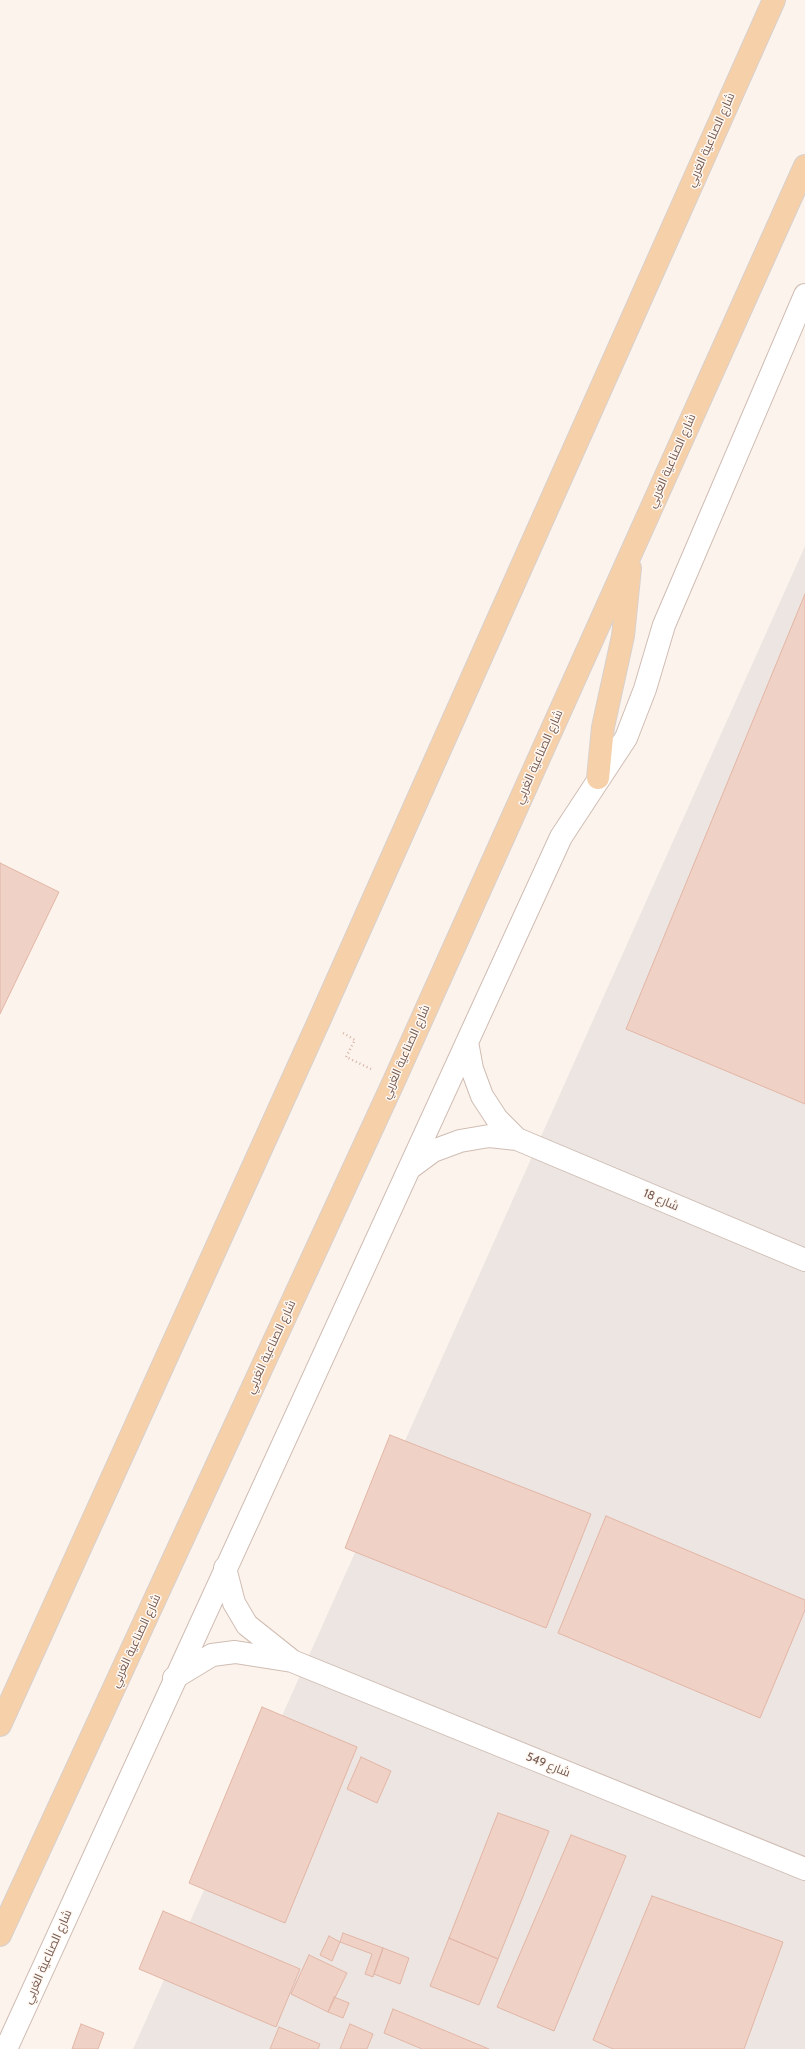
<!DOCTYPE html>
<meta charset="utf-8">
<style>
body{margin:0}
canvas{display:block;background:#fcf4ec}
</style>
<canvas width="805" height="2049"></canvas>
<script>
const ctx = document.querySelector('canvas').getContext('2d');
ctx.lineJoin = 'round';
function fillPath(path, color) { ctx.fillStyle = color; ctx.fill(path, 'evenodd'); }
const shape = rows => new Path2D(rows.map(r => 'M' + r).join(''));
function strokePath(path, color, width, dash) { ctx.strokeStyle = color; ctx.lineWidth = width; ctx.lineCap = dash ? 'butt' : 'round'; ctx.setLineDash(dash || []); ctx.stroke(path); }
function label(font, color, halo, rows, align = 'center') {
  ctx.font = font + ' Cabin,Cairo,sans-serif'; ctx.lineWidth = 3; ctx.setLineDash([]); ctx.textBaseline = 'middle'; ctx.strokeStyle = halo; ctx.fillStyle = color; for (const [text, x, y, turn = 0] of rows) {
    ctx.save(); ctx.translate(x, y); ctx.rotate((+turn || 0) * Math.PI / 180); ctx.textAlign = isNaN(turn) ? turn : align; if (halo) ctx.strokeText(text, 0, 0); ctx.fillText(text, 0, 0); ctx.restore();
  }
}
const industrial = shape([
 [805,546,805,2049,133,2049]
]);
const building = shape([
 [805,594,805,1104,626,1029,805,594],
 [0,863,59,892,0,1014,0,863],
 [390,1435,591,1514,546,1628,345,1548,390,1435],
 [606,1516,805,1600,805,1610,760,1718,558,1633,606,1516],
 [262,1707,357,1747,285,1923,189,1883,262,1707],
 [361,1757,391,1771,377,1803,347,1789,361,1757],
 [498,1813,549,1831,498,1959,449,1938,498,1813],
 [571,1835,626,1856,554,2031,497,2007,571,1835],
 [652,1896,783,1942,744,2049,613,2049,593,2040,652,1896],
 [163,1911,300,1969,276,2027,139,1969,163,1911],
 [343,1933,383,1948,373,1977,365,1974,372,1954,340,1942,343,1933],
 [329,1936,340,1942,332,1961,320,1955,329,1936],
 [449,1938,498,1959,479,2005,430,1986,449,1938],
 [383,1948,409,1958,400,1984,374,1974,383,1948],
 [309,1955,347,1973,328,2012,291,1994,309,1955],
 [334,1997,349,2003,343,2018,328,2012,334,1997],
 [393,2009,489,2049,422,2049,384,2033,393,2009],
 [81,2024,104,2033,98,2049,72,2049,81,2024],
 [350,2024,373,2034,367,2049,340,2049,350,2024],
 [279,2027,320,2044,318,2049,270,2049,279,2027]
]);
const path = shape([
 [343,1033,355,1040,346,1057,371,1069]
]);
const minor = shape([
 [467,1042,472,1069,482,1096,497,1119,517,1139],
 [410,1168,433,1151,460,1141,489,1136,517,1139,805,1260],
 [225,1568,234,1603,247,1625,291,1660],
 [174,1678,212,1655,235,1652,292,1661,805,1869],
 [6,2049,561,837,626,738,645,689,664,625,805,295]
]);
const major = shape([
 [598,778,603,727,623,636,630,568],
 [0,1725,319,1021,774,0],
 [0,1935,394,1081,805,166]
]);
const streetNames = [
 ["شارع الصناعية الغربي",711,140,-66],
 ["شارع الصناعية الغربي",672,461,-66],
 ["شارع الصناعية الغربي",539,757,-66],
 ["شارع الصناعية الغربي",406,1052,-66],
 ["شارع 18",661,1200,23],
 ["شارع الصناعية الغربي",271,1347,-65],
 ["شارع الصناعية الغربي",136,1641,-65],
 ["شارع 549",548,1765,22],
 ["شارع الصناعية الغربي",48,1957,-66]
];
fillPath(industrial, '#ece5e1');
fillPath(building, '#f0d1c5');
strokePath(building, '#e2b6a6', 1);
strokePath(minor, '#d0bdb4', 24);
strokePath(major, '#d9d1ce', 24);
strokePath(path, '#d5b4a7', 2.5, [1, 3]);
strokePath(minor, '#fff', 22);
strokePath(major, '#f6d0a9', 22);
label('12px', '#76594f', '#fef8f3', streetNames);
</script>
